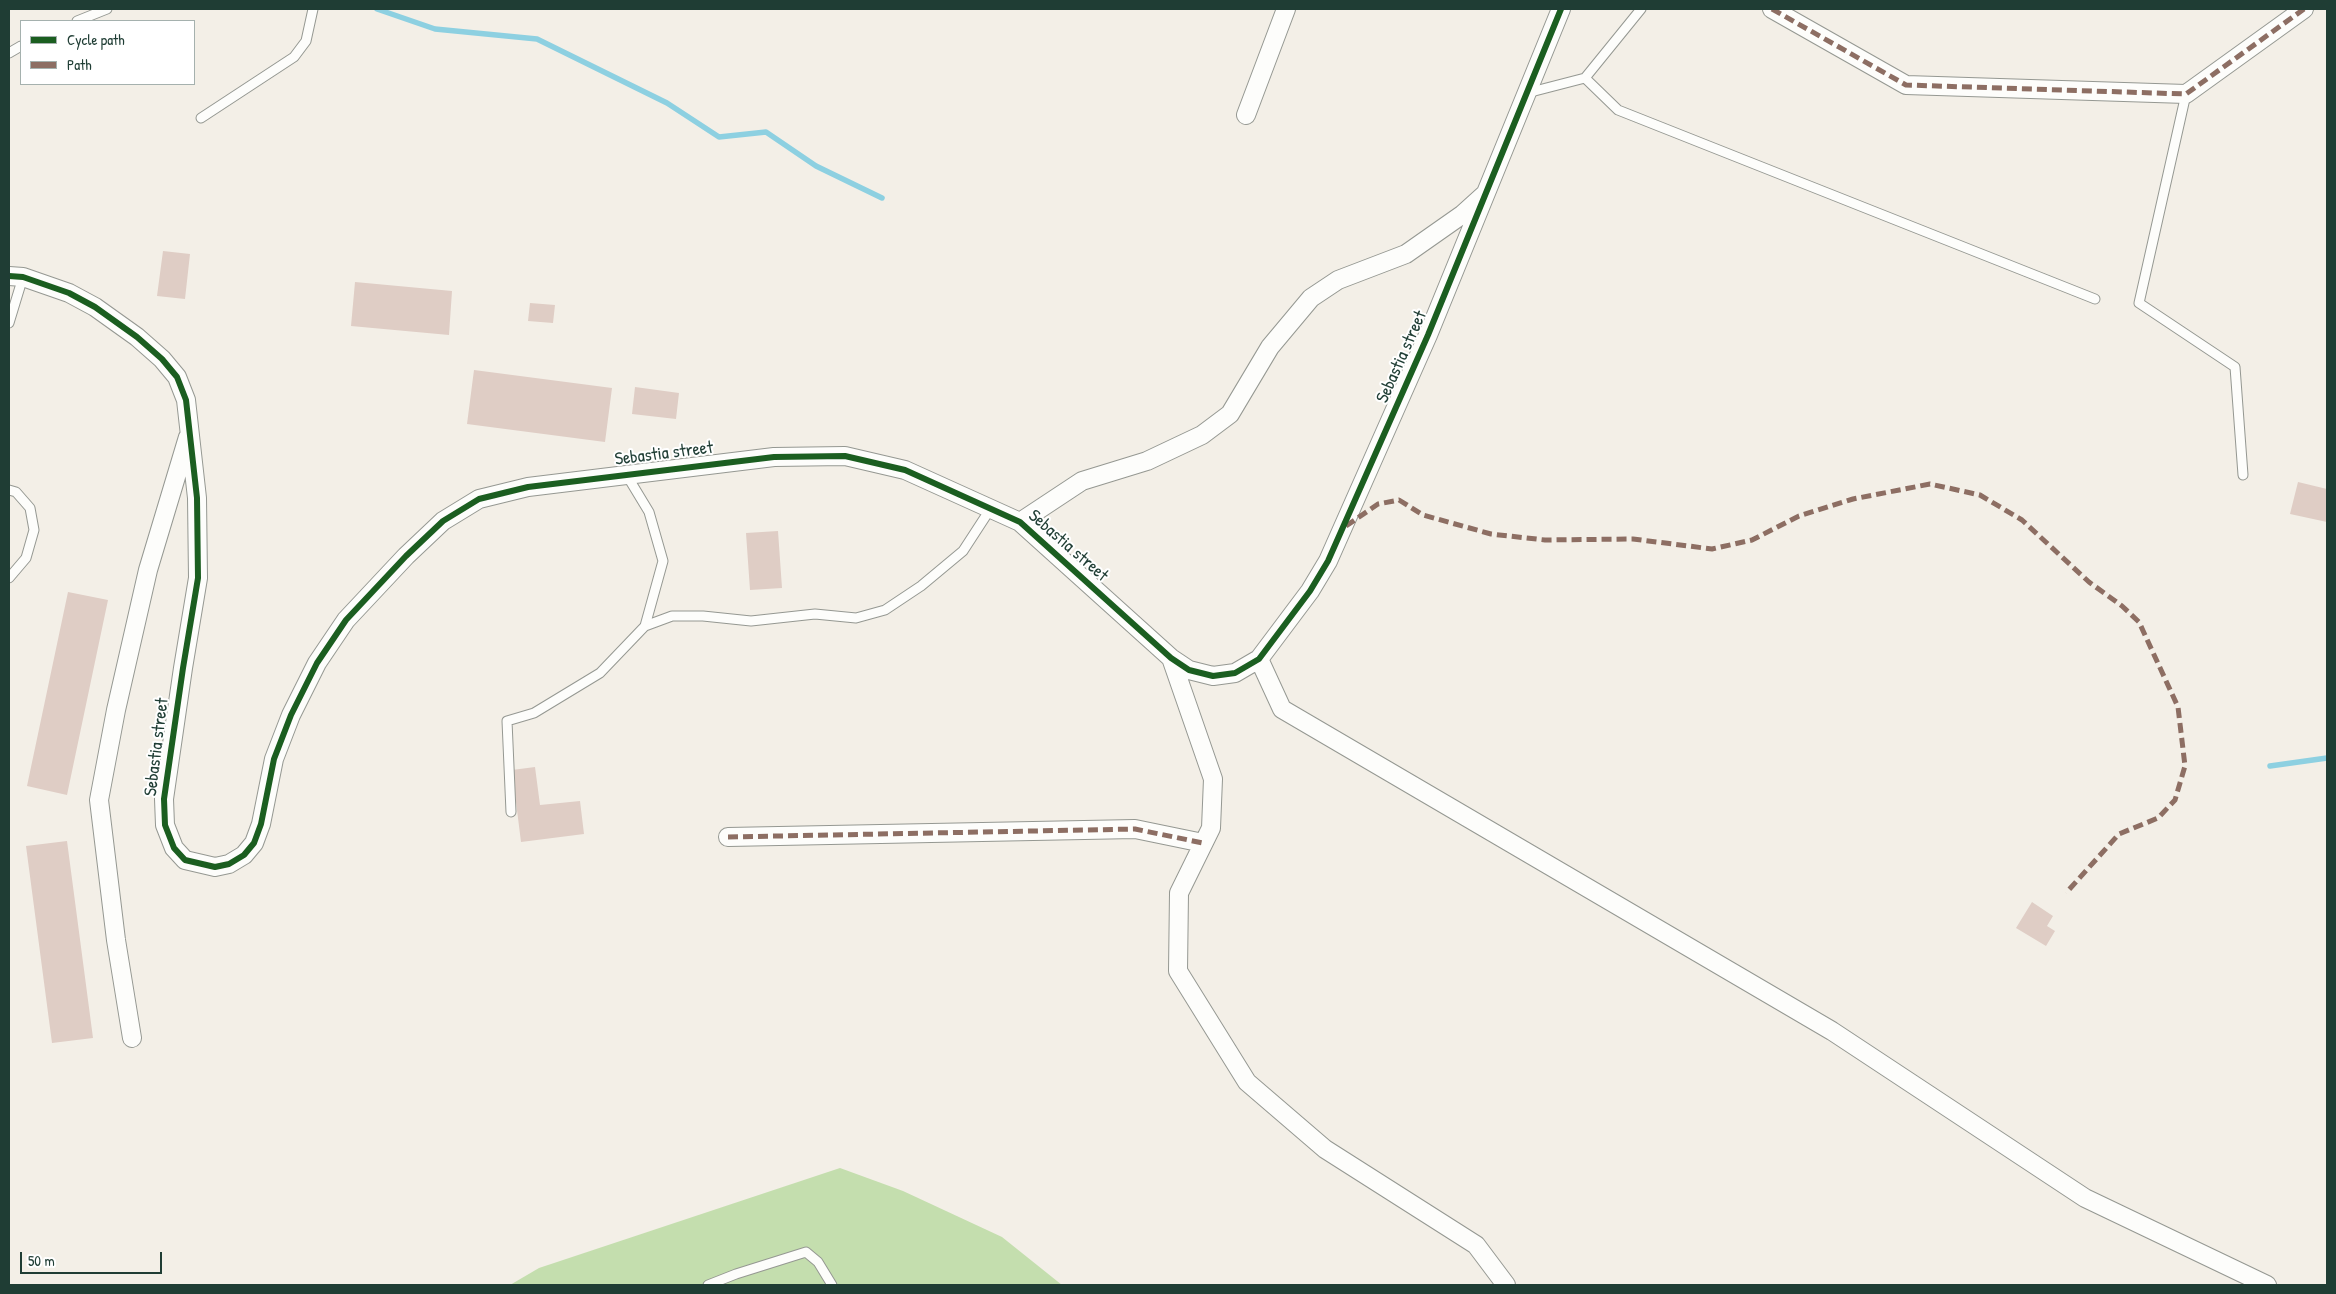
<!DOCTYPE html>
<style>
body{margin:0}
#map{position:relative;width:2336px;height:1294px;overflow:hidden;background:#f3efe7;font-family:"Patrick Hand",sans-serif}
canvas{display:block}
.frame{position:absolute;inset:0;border:10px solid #1f3d34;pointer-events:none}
.legend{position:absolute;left:20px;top:20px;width:175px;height:65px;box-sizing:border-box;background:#fff;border:1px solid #a5b1ae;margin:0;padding:6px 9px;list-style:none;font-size:15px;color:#1f3d34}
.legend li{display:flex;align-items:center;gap:10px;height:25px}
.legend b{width:25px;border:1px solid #a5b1ae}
.scale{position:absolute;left:20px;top:1252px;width:142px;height:22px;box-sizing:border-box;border:2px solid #1f3d34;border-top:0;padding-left:6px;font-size:15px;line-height:18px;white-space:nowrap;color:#1f3d34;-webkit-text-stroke:4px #fff;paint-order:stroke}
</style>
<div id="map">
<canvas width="2336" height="1294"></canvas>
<div class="frame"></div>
<ul class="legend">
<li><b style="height:6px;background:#1b5e20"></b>Cycle path</li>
<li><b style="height:6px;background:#8d6e63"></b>Path</li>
</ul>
<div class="scale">50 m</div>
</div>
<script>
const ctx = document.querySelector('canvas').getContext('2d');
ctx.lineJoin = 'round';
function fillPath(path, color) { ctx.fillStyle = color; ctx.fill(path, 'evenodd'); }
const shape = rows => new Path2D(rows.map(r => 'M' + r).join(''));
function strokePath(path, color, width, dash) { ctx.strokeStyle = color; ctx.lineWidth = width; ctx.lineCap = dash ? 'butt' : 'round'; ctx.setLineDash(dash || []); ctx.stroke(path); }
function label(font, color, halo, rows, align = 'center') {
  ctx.font = font + ' "Patrick Hand",sans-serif'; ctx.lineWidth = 4; ctx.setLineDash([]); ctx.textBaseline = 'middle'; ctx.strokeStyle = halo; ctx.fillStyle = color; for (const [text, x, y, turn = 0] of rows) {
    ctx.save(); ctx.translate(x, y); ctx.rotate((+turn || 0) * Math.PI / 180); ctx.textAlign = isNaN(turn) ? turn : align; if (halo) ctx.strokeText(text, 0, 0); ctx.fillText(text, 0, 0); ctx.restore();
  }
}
const green = shape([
 [840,1168,903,1191,1002,1237,1062,1285,510,1285,539,1268]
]);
const stream = shape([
 [377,9,435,29,537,39,667,103,719,137,766,132,816,166,882,198],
 [2270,766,2327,758]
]);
const building = shape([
 [163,251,190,254,185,299,157,296],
 [355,282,452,291,449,335,351,326],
 [530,303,555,305,553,323,528,321],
 [474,370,612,388,605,442,467,424],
 [635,387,679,393,676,419,632,414],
 [2298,482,2327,489,2327,522,2290,514],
 [778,531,782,588,750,590,746,533],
 [68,592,108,600,67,795,27,786],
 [535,767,540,805,580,801,584,834,521,842,512,770],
 [67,841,93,1038,52,1043,26,846],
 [2032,902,2053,916,2047,926,2055,931,2046,946,2016,928]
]);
const lane = shape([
 [77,21,107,9],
 [9,53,21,46],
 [1585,78,1618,110,2095,299],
 [1527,93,1585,78,1641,9],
 [2186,94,2139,303,2235,367,2243,475],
 [201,118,294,57,306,41,313,9],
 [9,323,23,277],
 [9,490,16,492,30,508,34,530,26,558,9,578],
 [645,626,672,616,703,616,751,621,815,614,856,618,885,610,921,586,963,551,991,508],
 [511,812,507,721,534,713,600,673,645,626,663,561,649,512,626,474],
 [708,1285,736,1274,806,1252,818,1262,832,1285]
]);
const street = shape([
 [1772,9,1906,85,2186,94,2304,9],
 [1246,115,1286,9],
 [9,276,23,277,69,293,95,307,137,337,162,359,177,377,186,400,197,498,198,578,183,668,164,799,165,825,174,848,185,860,215,867,229,864,244,855,254,843,261,824,274,759,291,715,317,663,346,620,406,556,443,521,479,499,528,487,774,457,845,456,905,470,1020,522,1171,658,1189,670,1213,676,1235,673,1259,659,1310,591,1328,561,1428,335,1561,9],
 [1020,522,1082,481,1147,461,1202,435,1230,414,1270,347,1311,298,1338,280,1406,254,1463,214,1484,195],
 [1171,658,1213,779,1211,828,1179,893,1178,971,1247,1082,1325,1149,1476,1245,1506,1285],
 [1259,659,1282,709,1832,1031,2085,1198,2267,1285],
 [728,837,1135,829,1203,843],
 [132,1038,116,940,99,800,116,710,148,570,188,437]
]);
const quiet = shape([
 [1772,9,1906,85,2186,94,2304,9],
 [1346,526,1378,504,1399,500,1423,515,1491,534,1545,540,1633,539,1712,549,1752,540,1799,516,1853,499,1930,484,1980,495,2022,520,2089,582,2122,606,2139,622,2178,707,2185,766,2175,800,2158,818,2119,834,2066,893],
 [728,837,1135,829,1203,843]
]);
const cycleway = shape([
 [9,276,23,277,69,293,95,307,137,337,162,359,177,377,186,400,197,498,198,578,183,668,164,799,165,825,174,848,185,860,215,867,229,864,244,855,254,843,261,824,274,759,291,715,317,663,346,620,406,556,443,521,479,499,528,487,774,457,845,456,905,470,1020,522,1171,658,1189,670,1213,676,1235,673,1259,659,1310,591,1328,561,1428,335,1561,9]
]);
const streetNames = [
 ["Sebastia street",1402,357,-66],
 ["Sebastia street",664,454,-7],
 ["Sebastia street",1068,546,41],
 ["Sebastia street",157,747,-83]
];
fillPath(green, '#c4deae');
strokePath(stream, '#8dd0e1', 5.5);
fillPath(building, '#dfcdc5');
strokePath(lane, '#959892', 11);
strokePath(street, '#959892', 20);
strokePath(lane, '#fdfdfb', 9);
strokePath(street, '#fdfdfb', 18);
strokePath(quiet, '#8d6e63', 5, [10, 5]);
strokePath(cycleway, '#1b5e20', 6);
label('18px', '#1f3d34', '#fff', streetNames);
</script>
